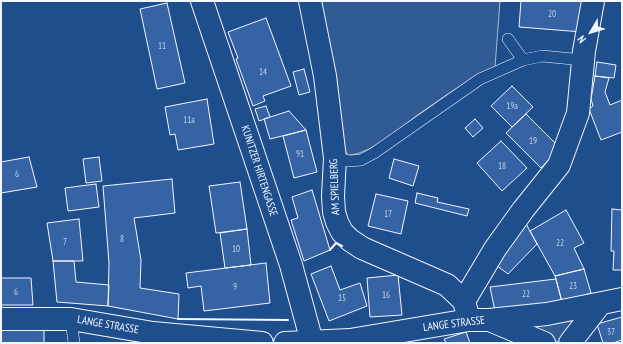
<!DOCTYPE html>
<style>
body{margin:0}
#map{position:relative;width:623px;height:344px;overflow:hidden;background:#1f4e8c;font-family:"PT Sans Narrow",sans-serif}
canvas{display:block}
.frame{position:absolute;inset:0;border:2px solid #f2f6ff;pointer-events:none}
.north{position:absolute;left:571px;top:12px;width:40px;height:40px;-webkit-text-stroke:3px #1f4e8c;paint-order:stroke;rotate:232deg;font-size:11px;font-weight:700;line-height:16px;text-align:center;color:#f2f6ff}
.north::after{content:'';display:block;margin:auto;width:14px;height:18px;background:#f2f6ff;clip-path:polygon(50% 0,100% 100%,50% 72%,0 100%)}
</style>
<div id="map">
<canvas width="623" height="344"></canvas>
<div class="frame"></div>
<div class="north">N</div>
</div>
<script>
const ctx = document.querySelector('canvas').getContext('2d');
ctx.lineJoin = 'round';
function fillPath(path, color) { ctx.fillStyle = color; ctx.fill(path, 'evenodd'); }
const shape = rows => new Path2D(rows.map(r => 'M' + r).join(''));
function strokePath(path, color, width, dash) { ctx.strokeStyle = color; ctx.lineWidth = width; ctx.lineCap = dash ? 'butt' : 'round'; ctx.setLineDash(dash || []); ctx.stroke(path); }
function label(font, color, halo, rows, align = 'center') {
  ctx.font = font + ' "PT Sans Narrow",sans-serif'; ctx.lineWidth = 3; ctx.setLineDash([]); ctx.textBaseline = 'middle'; ctx.strokeStyle = halo; ctx.fillStyle = color; for (const [text, x, y, turn = 0] of rows) {
    ctx.save(); ctx.translate(x, y); ctx.rotate((+turn || 0) * Math.PI / 180); ctx.textAlign = isNaN(turn) ? turn : align; if (halo) ctx.strokeText(text, 0, 0); ctx.fillText(text, 0, 0); ctx.restore();
  }
}
const green = shape([
 [319,1,500,1,495,67,472,78,445,96,416,116,387,139,367,150,356,154,349,155,344,151,319,1],
 [577,320,561,341,557,342,545,334,535,326,577,320]
]);
const building = shape([
 [521,1,585,1,582,32,519,27,521,1],
 [167,3,185,83,157,89,140,9,167,3],
 [266,18,291,86,263,96,265,101,253,106,236,59,238,58,228,32,266,18],
 [597,62,616,65,614,78,595,76,597,62],
 [304,69,310,92,299,95,293,72,304,69],
 [595,76,609,78,605,92,610,105,622,100,622,132,601,140,589,109,593,106,591,99,595,76],
 [512,86,533,107,512,127,491,106,512,86],
 [207,99,214,144,178,150,175,134,170,135,165,107,207,99],
 [266,106,270,117,259,121,255,109,266,106],
 [289,111,306,130,270,139,264,119,289,111],
 [526,114,560,148,541,168,506,133,526,114],
 [475,119,483,128,473,137,465,128,475,119],
 [306,130,317,172,294,178,283,136,306,130],
 [501,141,527,168,502,191,477,163,501,141],
 [29,157,37,187,1,193,1,162,29,157],
 [99,157,102,181,86,183,83,159,99,157],
 [394,159,419,166,413,186,389,178,394,159],
 [172,179,175,213,134,218,141,260,140,288,179,294,178,319,108,306,109,263,103,186,172,179],
 [240,182,247,229,216,233,209,186,240,182],
 [96,184,99,207,68,211,65,188,96,184],
 [312,190,330,250,304,261,291,220,298,218,292,197,312,190],
 [417,193,438,198,437,202,469,209,467,216,415,203,417,193],
 [376,194,408,201,401,234,368,226,376,194],
 [612,209,622,210,622,270,613,270,614,251,611,251,612,209],
 [566,210,584,243,574,248,584,269,555,276,530,231,566,210],
 [79,219,83,261,53,261,47,223,79,219],
 [524,220,537,244,508,274,496,265,524,220],
 [247,229,251,265,225,268,220,233,247,229],
 [53,261,74,261,76,282,109,285,108,306,57,302,53,261],
 [266,263,270,303,204,311,201,286,188,288,186,273,266,263],
 [331,266,340,290,360,283,367,306,329,321,311,274,331,266],
 [584,269,591,293,562,302,555,276,584,269],
 [398,275,402,315,370,317,367,278,398,275],
 [1,278,31,278,33,305,1,305,1,278],
 [556,279,562,302,495,311,490,287,556,279],
 [622,317,622,340,613,343,603,343,597,324,622,317],
 [1,328,44,328,44,343,1,343,1,328],
 [466,332,470,343,446,343,444,339,466,332]
]);
const lane = shape([
 [508,39,523,60],
 [335,158,349,161,361,160,374,153,480,79,523,60,542,56,583,60],
 [71,319,74,343]
]);
const street = shape([
 [202,1,291,265,312,342],
 [310,1,325,76,335,158,333,196,334,212,337,222,342,232,350,240,362,248,447,285,464,301],
 [1,319,71,319,153,333,262,343],
 [469,320,464,301,495,249,523,210,559,165,578,113,584,51,593,1],
 [492,321,544,343],
 [285,343,350,340,469,320,489,320,547,314,622,299],
 [570,343,600,304]
]);
const wall = shape([
 [330,250,336,243,342,246],
 [178,319,288,320]
]);
const numberNames = [
 ["20",552,14],
 ["11",162,46],
 ["14",263,72],
 ["19a",512,106],
 ["11a",189,120],
 ["19",533,141],
 ["91",300,154],
 ["18",502,166],
 ["6",17,174],
 ["17",388,214],
 ["8",122,239],
 ["7",65,242],
 ["22",560,243],
 ["10",236,249],
 ["23",573,286],
 ["9",235,287],
 ["6",16,292],
 ["22",526,294],
 ["16",386,295],
 ["15",342,298],
 ["37",611,332]
];
const streetNames = [
 ["KUNITZER HIRTENGASSE",259,171,72],
 ["AM SPIELBERG",335,187,-92],
 ["LANGE STRASSE",454,324,-7],
 ["LANGE STRASSE",108,325,10]
];
fillPath(green, '#305b95');
strokePath(green, '#a8bbd7', 1);
fillPath(building, '#3563a3');
strokePath(building, '#f2f6ff', 1);
strokePath(lane, '#f2f6ff', 12);
strokePath(street, '#f2f6ff', 24);
strokePath(lane, '#1f4e8c', 11);
strokePath(street, '#1f4e8c', 22);
strokePath(wall, '#f2f6ff', 2);
label('9px', '#c3d1e8', null, numberNames);
label('11px', '#f2f6ff', '#1f4e8c', streetNames);
</script>
